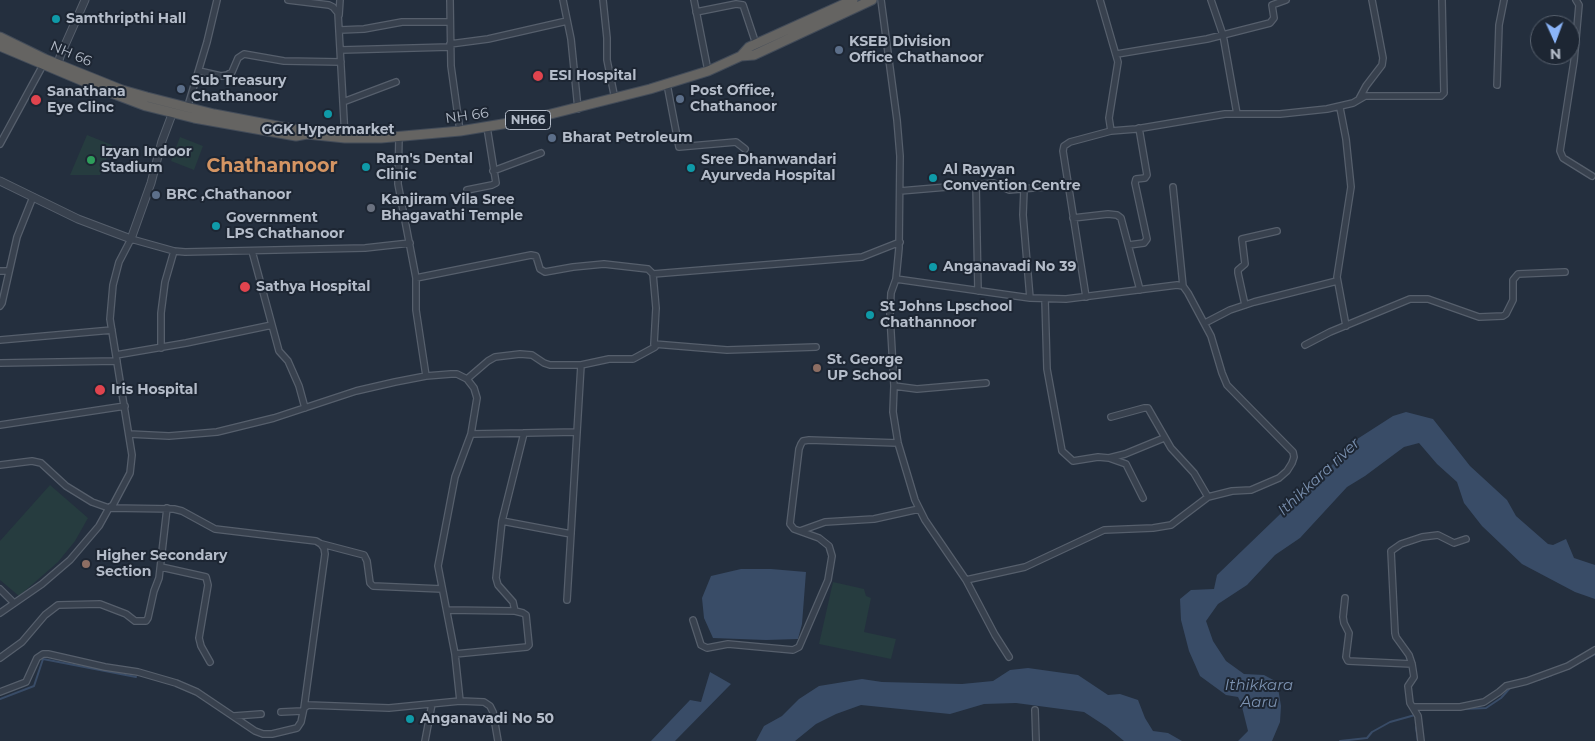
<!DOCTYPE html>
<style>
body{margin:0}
#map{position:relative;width:1595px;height:741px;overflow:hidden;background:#242f3e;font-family:Montserrat,sans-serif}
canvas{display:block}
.north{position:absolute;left:1530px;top:15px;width:50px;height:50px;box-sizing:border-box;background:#1d2633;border:1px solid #59626f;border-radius:50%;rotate:178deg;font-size:14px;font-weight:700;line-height:20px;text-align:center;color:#b4bcc9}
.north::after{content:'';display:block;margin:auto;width:18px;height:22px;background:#8ab4f8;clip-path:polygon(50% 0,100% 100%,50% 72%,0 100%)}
</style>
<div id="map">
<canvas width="1595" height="741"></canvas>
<div class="north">N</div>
</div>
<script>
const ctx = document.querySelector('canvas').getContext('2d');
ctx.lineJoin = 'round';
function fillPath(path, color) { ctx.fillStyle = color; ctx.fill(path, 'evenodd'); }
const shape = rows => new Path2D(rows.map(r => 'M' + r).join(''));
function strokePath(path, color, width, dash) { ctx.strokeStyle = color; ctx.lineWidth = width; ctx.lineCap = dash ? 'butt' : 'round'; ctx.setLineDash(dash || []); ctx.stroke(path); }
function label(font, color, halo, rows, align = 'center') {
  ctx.font = font + ' Montserrat,sans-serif'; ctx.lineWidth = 4; ctx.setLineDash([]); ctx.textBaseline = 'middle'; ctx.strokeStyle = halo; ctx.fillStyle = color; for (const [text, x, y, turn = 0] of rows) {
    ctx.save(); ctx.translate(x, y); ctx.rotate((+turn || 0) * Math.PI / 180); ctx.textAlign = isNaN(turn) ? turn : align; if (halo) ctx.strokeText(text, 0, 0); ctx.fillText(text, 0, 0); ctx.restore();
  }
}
const green = shape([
 [87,135,112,145,100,175,70,175],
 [180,137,203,146,194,170,171,161],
 [50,485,88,518,75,541,58,562,19,596,0,580,0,541],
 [833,582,864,589,866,596,871,598,864,632,896,639,891,659,819,644]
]);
const water = shape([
 [1406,412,1433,419,1470,466,1507,500,1516,516,1548,544,1553,545,1566,539,1574,558,1595,565,1595,599,1575,592,1522,564,1482,526,1464,503,1457,482,1437,464,1419,443,1404,447,1365,476,1347,487,1300,538,1275,555,1247,585,1218,604,1206,621,1213,641,1226,661,1244,674,1264,675,1277,682,1281,706,1280,722,1272,741,1238,741,1248,731,1241,703,1238,697,1226,695,1200,676,1189,651,1181,620,1180,599,1191,590,1214,589,1217,575,1302,493,1308,484,1319,478,1343,454,1351,443,1393,416],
 [741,569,771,569,806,572,802,624,798,639,766,640,713,638,704,618,702,598,711,576],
 [1028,668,1078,675,1108,695,1120,694,1138,700,1145,718,1153,731,1168,733,1182,741,1124,741,1107,727,1084,712,1016,703,984,704,950,714,861,705,836,714,816,724,795,741,756,741,764,726,782,716,799,699,819,686,862,679,882,682,962,684,993,681,1010,670],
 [710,672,731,684,675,741,651,741,690,700,701,702]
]);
const stream = shape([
 [1582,661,1595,654],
 [1538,680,1552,675],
 [0,699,34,686,43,659,136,677],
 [1463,709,1486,708,1501,698,1510,688],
 [1416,727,1418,741],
 [1340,741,1367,738,1372,732,1390,722,1415,715]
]);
const minor = shape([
 [288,0,329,5,333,7,338,13,345,138],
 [450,0,451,66,460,131],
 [563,0,571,39,578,109],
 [603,0,607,38,607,60,615,99],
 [694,0,708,71],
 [881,0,897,120,900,156,899,248,896,279,891,293,890,315,894,386,893,412,898,443,915,500,925,520,966,580],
 [1100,0,1118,62,1109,118,1111,131],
 [1211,0,1223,35,1237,114],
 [1576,0,1579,5,1574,61,1560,151,1563,158,1592,176],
 [696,12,736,4,743,5,756,44],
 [339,15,340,0],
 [340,30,364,29,402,22,449,22],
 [450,44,488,39,567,21],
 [341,50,450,47],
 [1117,54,1207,39,1270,23,1274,18,1272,5,1286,0],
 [199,71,221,76,227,75,232,72,238,58,244,54,284,61,341,62],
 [667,84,679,147,736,142,745,149],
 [1497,85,1499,25,1504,0],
 [1359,99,1366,86,1382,65,1383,58,1372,0],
 [343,102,396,82],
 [1340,108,1346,139,1351,187,1337,277,1346,326],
 [187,109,207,42,217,0],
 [399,137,398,184,416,278,416,310,426,376],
 [0,144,43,65],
 [493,171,541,153],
 [976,184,978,291],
 [1173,187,1183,286],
 [1024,189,1023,215,1030,298],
 [467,190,492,185,496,183,487,127],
 [900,191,994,183,1009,190,1068,185],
 [1073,218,1108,214,1117,215,1121,218,1140,290],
 [1129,245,1144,243,1147,239,1135,183,1136,179,1145,178,1147,175,1139,128],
 [252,251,279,351,288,361,299,386,305,408],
 [0,271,9,271],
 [653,274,656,308,654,344],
 [416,278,531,255,536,256,540,269,545,272,573,267,604,264,648,269,653,274,862,257,900,242],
 [896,279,1030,298,1066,299,1177,285,1183,286,1188,293,1211,336,1222,373,1227,385,1293,452,1294,457,1292,463,1287,471,1279,478,1251,490,1232,491,1208,497,1171,525,1153,528,1104,530,1025,567,966,580,995,635,1009,657],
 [1086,297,1063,151,1064,146,1070,142,1111,131,1136,129,1225,114,1280,114,1327,109,1353,103,1365,96,1441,96,1444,93,1442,0],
 [1045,299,1047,369,1062,451,1073,461,1098,457,1109,458,1126,464,1143,498],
 [1245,305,1238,273,1238,270,1245,264,1242,239,1277,231],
 [0,306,2,303,17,237,33,197],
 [1205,323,1230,310,1254,302,1337,281],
 [0,340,112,330],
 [1305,345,1330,332,1410,299,1428,299,1479,317,1503,316,1506,314,1513,300,1513,280,1518,274,1565,272],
 [161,348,161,313,165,282,174,251],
 [116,355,186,343,272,325],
 [0,363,117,361],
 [467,379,488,361,495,357,520,354,532,355,544,363,550,365,581,365,609,359,633,359,655,347,654,344,727,350,816,347],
 [894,386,917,389,986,383],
 [1111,417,1144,408,1148,408,1171,448,1194,473,1208,497],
 [0,425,125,406],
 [129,434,169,436,217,432,274,418,356,391,395,382,426,376,451,374,457,374,467,379,474,388,477,398,471,434,455,477,438,566,455,654,460,701,484,702,490,706,493,712,498,741],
 [471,434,577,432],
 [1109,458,1125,454,1164,438],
 [0,465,32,461,41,463,66,486,92,502,109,508,174,509,182,511,215,529,316,541,321,544,324,548,325,554,304,708],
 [502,521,571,534],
 [800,531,825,522,874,519,919,509],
 [322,544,364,555,367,561,370,583,373,586,442,589],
 [161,567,206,577,208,585,199,638,201,646,210,662],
 [0,589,14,603],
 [1345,598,1343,617,1344,623,1349,633,1346,657,1348,661,1412,664],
 [567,600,581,365],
 [447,610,515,611],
 [0,613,42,584,70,560,99,526,109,508,113,505,130,473,132,455,110,319,113,285,119,262,131,239,174,251,185,252,365,248,410,243],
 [693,620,701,645,707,648,728,644,793,650,799,647,828,580,832,556,829,546,819,538,794,529,790,524,799,449,801,444,803,441,809,440,898,443],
 [455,654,527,647,529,645,526,615,523,613,515,611,513,602,498,585,496,578,502,521,524,433],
 [0,658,22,642,45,615,58,605,100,604,126,614,135,621,146,621,148,618,154,591,159,578,167,508],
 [0,692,26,682,37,658,43,654,48,654,105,667,138,672,176,683,197,692,255,731,263,734,272,734,297,728,301,722,304,708,308,705,389,708,460,701],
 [1414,707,1460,707,1484,702,1499,692,1506,686,1527,681,1568,666,1595,650],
 [1035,710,1036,741],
 [281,712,302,711],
 [234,716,261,714],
 [425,741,432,704],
 [1421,741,1418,716,1410,703,1408,686,1414,677,1412,664,1409,655,1396,637,1395,633,1391,551,1401,544,1422,537,1438,535,1454,543,1466,539]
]);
const tertiary = shape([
 [56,69,61,54,85,0],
 [0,181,78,219,131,239,151,183,162,141,174,109]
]);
const trunk = shape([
 [0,37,45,59,122,90,147,97,214,114,298,130,307,134],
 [0,46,109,92,146,106,194,118,296,136,307,134,345,138,381,138,460,131,527,120,650,89,708,71,741,56,749,47,853,0],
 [741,56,754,55,872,0]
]);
const markers = [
 [56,19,5,"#0f9aa8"],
 [839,50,5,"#5c6f8a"],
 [538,76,6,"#e0444e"],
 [181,89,5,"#5c6f8a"],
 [680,99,5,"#5c6f8a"],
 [36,100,6,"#e0444e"],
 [328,114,5,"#0f9aa8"],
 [552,138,5,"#5c6f8a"],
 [91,160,5,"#2e9e5b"],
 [366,167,5,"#0f9aa8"],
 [691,168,5,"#0f9aa8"],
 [933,178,5,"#0f9aa8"],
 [156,195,5,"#5c6f8a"],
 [371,208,5,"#6b7280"],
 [216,226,5,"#0f9aa8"],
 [933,267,5,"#0f9aa8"],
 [245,287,6,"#e0444e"],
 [870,315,5,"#0f9aa8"],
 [817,368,5,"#8d6e63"],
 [100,390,6,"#e0444e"],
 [86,564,5,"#8d6e63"],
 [410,719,5,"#0f9aa8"]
];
const shields = [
 [528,120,45]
];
const shieldNames = [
 ["NH66",528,120]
];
const poiNames = [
 ["Samthripthi Hall",66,19],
 ["KSEB Division",849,42],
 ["Office Chathanoor",849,58],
 ["ESI Hospital",549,76],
 ["Sub Treasury",191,81],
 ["Chathanoor",191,97],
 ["Post Office,",690,91],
 ["Chathanoor",690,107],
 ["Sanathana",47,92],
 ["Eye Clinc",47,108],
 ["GGK Hypermarket",328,130,"center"],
 ["Bharat Petroleum",562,138],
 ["Izyan Indoor",101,152],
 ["Stadium",101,168],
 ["Ram's Dental",376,159],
 ["Clinic",376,175],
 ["Sree Dhanwandari",701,160],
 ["Ayurveda Hospital",701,176],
 ["Al Rayyan",943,170],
 ["Convention Centre",943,186],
 ["BRC ,Chathanoor",166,195],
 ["Kanjiram Vila Sree",381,200],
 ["Bhagavathi Temple",381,216],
 ["Government",226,218],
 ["LPS Chathanoor",226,234],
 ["Anganavadi No 39",943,267],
 ["Sathya Hospital",256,287],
 ["St Johns Lpschool",880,307],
 ["Chathannoor",880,323],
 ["St. George",827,360],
 ["UP School",827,376],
 ["Iris Hospital",111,390],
 ["Higher Secondary",96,556],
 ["Section",96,572],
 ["Anganavadi No 50",420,719]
];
const streetNames = [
 ["NH 66",71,54,23],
 ["NH 66",467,116,-8]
];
const waterNames = [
 ["Ithikkara river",1319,477,-43],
 ["Ithikkara",1259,686],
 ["Aaru",1259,703]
];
const districtNames = [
 ["Chathannoor",272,166]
];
fillPath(green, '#263c3f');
fillPath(water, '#394c67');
strokePath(stream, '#394c67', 2);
strokePath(minor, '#565f6c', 8);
strokePath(tertiary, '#565f6c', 9);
strokePath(trunk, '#434c59', 11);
strokePath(minor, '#38414e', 5.5);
strokePath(tertiary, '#38414e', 7);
strokePath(trunk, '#656462', 9);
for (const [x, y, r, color] of markers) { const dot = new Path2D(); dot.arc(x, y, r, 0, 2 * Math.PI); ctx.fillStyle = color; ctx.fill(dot); strokePath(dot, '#1d2633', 2); }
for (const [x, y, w] of shields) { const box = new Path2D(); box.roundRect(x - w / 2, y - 9.5, w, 19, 4); ctx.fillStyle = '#1d2633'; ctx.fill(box); strokePath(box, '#b4bcc9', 1); }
label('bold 12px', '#b4bcc9', null, shieldNames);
label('bold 14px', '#b4bcc9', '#1d2633', poiNames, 'left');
label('14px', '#b4bcc9', '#1d2633', streetNames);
label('italic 15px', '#7c92b1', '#1d2633', waterNames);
label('bold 19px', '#d59563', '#1d2633', districtNames);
</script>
